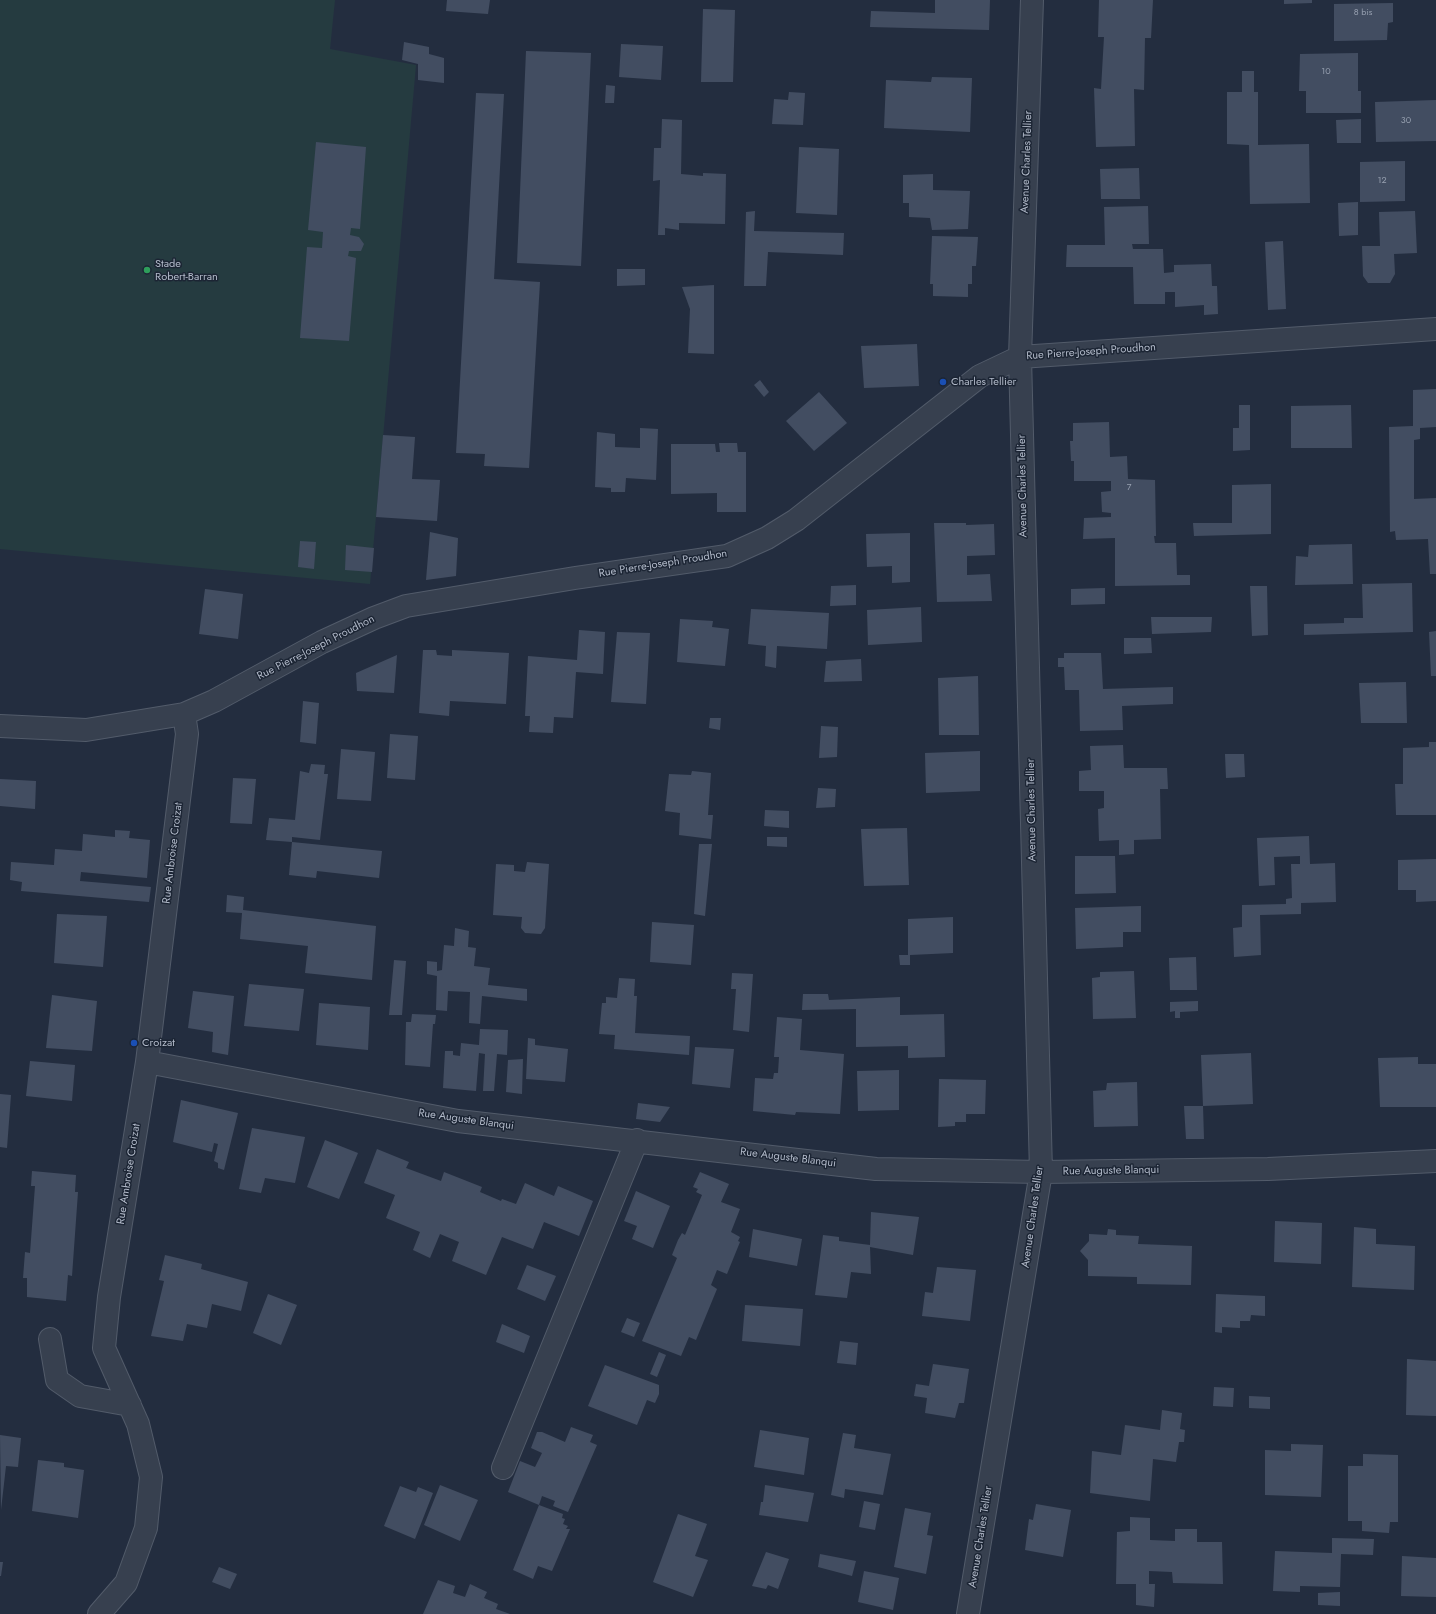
<!DOCTYPE html>
<style>
body{margin:0}
canvas{display:block;background:#232d3f}
</style>
<canvas width="1436" height="1614"></canvas>
<script>
const ctx = document.querySelector('canvas').getContext('2d');
ctx.lineJoin = 'round';
function fillPath(path, color) { ctx.fillStyle = color; ctx.fill(path, 'evenodd'); }
const shape = rows => new Path2D(rows.map(r => 'M' + r).join(''));
function strokePath(path, color, width, dash) { ctx.strokeStyle = color; ctx.lineWidth = width; ctx.lineCap = dash ? 'butt' : 'round'; ctx.setLineDash(dash || []); ctx.stroke(path); }
function label(font, color, halo, rows, align = 'center') {
  ctx.font = font + ' Jost,sans-serif'; ctx.lineWidth = 3; ctx.setLineDash([]); ctx.textBaseline = 'middle'; ctx.strokeStyle = halo; ctx.fillStyle = color; for (const [text, x, y, turn = 0] of rows) {
    ctx.save(); ctx.translate(x, y); ctx.rotate((+turn || 0) * Math.PI / 180); ctx.textAlign = isNaN(turn) ? turn : align; if (halo) ctx.strokeText(text, 0, 0); ctx.fillText(text, 0, 0); ctx.restore();
  }
}
const green = shape([
 [0,0,335,0,330,49,416,65,370,584,0,549]
]);
const building = shape([
 [447,0,490,0,488,14,446,11],
 [935,0,990,0,989,30,870,27,871,11,935,13],
 [1099,0,1153,0,1151,38,1145,38,1144,90,1134,89,1135,146,1096,147,1094,88,1101,89,1104,37,1098,37],
 [1284,0,1312,0,1312,3,1284,4],
 [1393,3,1393,22,1388,23,1387,40,1334,41,1334,4],
 [703,9,735,10,733,82,701,82],
 [404,42,429,47,429,54,444,58,444,83,418,80,418,64,402,60],
 [621,44,663,46,661,80,619,77],
 [526,51,591,53,581,266,517,263],
 [1358,53,1358,91,1361,91,1361,113,1306,113,1306,91,1299,91,1300,54],
 [1242,71,1254,71,1254,92,1258,92,1258,145,1309,144,1310,203,1250,204,1249,145,1227,144,1227,92,1242,92],
 [932,77,972,78,970,132,884,128,886,80,931,82],
 [606,85,615,86,614,103,605,103],
 [789,92,805,93,803,125,772,124,774,99,788,100],
 [476,93,504,94,494,279,540,282,529,468,484,466,485,454,456,453],
 [1436,100,1436,141,1376,142,1375,102],
 [662,119,682,120,681,174,703,176,703,173,726,174,725,224,679,223,679,230,665,228,665,235,658,235,660,180,653,181,654,148,661,148],
 [1361,119,1361,143,1337,143,1336,120],
 [316,142,366,147,360,229,351,228,350,235,359,237,364,244,361,251,349,251,348,256,356,258,349,341,300,338,307,247,322,248,323,232,308,230],
 [799,147,839,149,837,215,796,213],
 [1405,161,1405,201,1360,202,1360,162],
 [1139,168,1140,199,1101,199,1100,169],
 [933,174,933,190,970,191,968,229,932,230,930,218,909,217,909,203,903,203,903,175],
 [1358,202,1358,235,1339,236,1338,203],
 [1148,206,1149,244,1132,244,1133,249,1163,249,1164,273,1174,272,1174,265,1211,264,1212,286,1217,286,1218,314,1204,315,1204,305,1175,307,1175,292,1165,292,1165,304,1134,304,1133,267,1066,267,1067,245,1105,245,1104,207],
 [755,211,754,231,844,233,843,255,768,252,766,286,744,286,746,212],
 [1415,211,1417,253,1394,254,1395,274,1390,283,1368,283,1363,276,1362,246,1380,246,1379,212],
 [932,236,978,237,976,266,972,266,972,284,968,284,968,297,933,296,933,284,930,284],
 [1283,241,1286,309,1268,310,1265,242],
 [617,269,645,269,645,285,617,286],
 [714,285,714,354,688,353,690,309,682,287],
 [917,344,919,386,864,388,861,346],
 [760,380,769,392,764,397,754,385],
 [1436,389,1436,427,1420,428,1420,439,1414,440,1414,499,1436,498,1436,574,1430,574,1428,539,1396,540,1395,531,1390,532,1389,427,1413,426,1413,390],
 [819,392,847,423,814,451,786,421],
 [1239,405,1250,405,1250,450,1233,451,1233,428,1239,428],
 [1351,405,1352,448,1291,448,1291,406],
 [1109,422,1110,457,1127,456,1128,479,1155,480,1156,536,1154,536,1155,543,1176,543,1177,575,1190,575,1190,585,1115,586,1115,538,1083,539,1084,518,1111,517,1111,513,1102,512,1101,492,1111,491,1111,481,1074,481,1074,461,1071,461,1070,441,1073,441,1073,423],
 [640,428,658,429,656,480,626,478,625,492,611,492,611,488,595,487,597,432,615,434,615,447,640,448],
 [383,435,415,437,412,479,440,480,437,521,376,517],
 [719,443,737,443,738,452,746,452,746,512,717,512,717,493,671,494,671,444,715,444,716,452,720,452],
 [1271,484,1271,534,1194,536,1193,523,1232,523,1232,485],
 [934,523,966,523,966,525,994,524,995,555,967,556,967,575,990,574,992,601,937,602],
 [430,532,458,538,456,576,426,580],
 [910,533,910,582,892,583,892,566,867,567,866,534],
 [300,541,316,542,314,569,298,567],
 [1352,544,1353,584,1295,585,1296,556,1308,557,1309,545],
 [346,545,374,548,372,572,345,570],
 [1412,583,1413,632,1304,635,1304,624,1344,623,1344,618,1363,618,1362,584],
 [856,585,856,605,830,606,831,586],
 [1250,586,1267,586,1268,635,1252,636],
 [1105,588,1105,604,1071,605,1071,589],
 [205,589,243,594,238,639,199,634],
 [921,607,922,642,868,645,867,610],
 [751,609,829,613,827,649,777,646,776,668,765,666,766,646,748,644],
 [1151,617,1212,617,1211,632,1152,634],
 [680,619,713,621,712,627,729,629,725,666,677,662],
 [579,630,605,632,603,674,576,672,573,718,554,717,553,733,529,732,530,716,525,716,528,656,577,660],
 [1436,631,1436,676,1431,676,1429,632],
 [617,632,650,633,646,704,611,702],
 [1124,638,1151,638,1152,653,1124,654],
 [423,650,436,650,437,655,452,656,452,650,509,653,506,704,450,701,449,716,419,713],
 [1064,653,1101,653,1103,689,1173,687,1173,704,1122,706,1123,730,1080,731,1079,690,1065,690,1064,667,1058,667,1058,658,1064,658],
 [397,655,394,693,357,691,356,673],
 [861,659,862,681,824,682,826,661],
 [978,676,979,735,939,735,938,678],
 [1406,682,1407,723,1361,723,1359,683],
 [303,701,319,703,316,744,300,742],
 [710,718,721,718,720,730,709,728],
 [821,726,838,727,837,757,819,758],
 [390,734,418,736,415,780,387,778],
 [1429,742,1436,742,1436,815,1396,815,1395,784,1403,784,1403,748,1429,747],
 [1123,745,1124,768,1167,768,1168,789,1160,789,1161,839,1134,840,1134,854,1119,855,1119,840,1099,841,1098,809,1104,808,1104,791,1079,791,1079,771,1091,770,1090,746],
 [341,749,375,752,371,801,337,799],
 [980,751,980,791,926,793,925,753],
 [1225,754,1244,754,1245,777,1226,778],
 [311,764,325,765,324,774,328,774,320,840,292,837,292,842,266,840,269,818,295,820,300,771,309,773],
 [692,771,711,773,708,815,713,815,711,839,679,835,680,813,665,811,669,774,691,775],
 [233,778,256,779,252,824,230,823],
 [0,779,36,781,35,809,0,806],
 [818,788,836,789,835,807,816,808],
 [765,810,789,811,789,828,764,826],
 [907,828,909,885,864,886,861,829],
 [115,830,130,831,129,838,150,840,147,878,81,872,80,881,151,887,149,902,21,891,22,882,10,880,11,862,54,865,55,849,82,851,83,834,115,837],
 [1309,836,1310,864,1335,863,1336,902,1301,903,1301,914,1260,915,1261,955,1234,957,1233,928,1242,927,1242,905,1286,904,1286,899,1292,898,1291,864,1300,864,1300,856,1274,857,1275,885,1259,886,1257,838],
 [767,837,787,837,787,847,767,846],
 [292,842,382,851,379,878,317,871,316,878,289,875],
 [699,844,712,844,705,916,694,914],
 [1075,856,1115,856,1116,893,1075,894],
 [1436,859,1436,901,1416,902,1416,890,1398,890,1398,860],
 [527,862,549,864,545,928,541,934,525,933,521,928,522,917,493,915,496,864,514,865,514,871,525,872],
 [227,895,244,897,243,910,376,926,372,980,305,973,308,946,240,939,242,913,226,912],
 [1141,906,1141,932,1123,932,1123,947,1076,949,1075,908],
 [57,914,107,916,103,967,54,963],
 [953,917,953,953,910,955,910,965,900,965,899,955,908,955,908,919],
 [652,922,694,925,691,965,650,962],
 [455,928,469,931,468,947,476,948,474,966,490,968,488,985,527,989,527,1001,482,996,480,1024,469,1023,470,992,448,991,447,1011,436,1010,437,976,427,974,427,961,437,962,437,971,442,970,444,945,454,946],
 [1196,957,1197,990,1170,990,1169,958],
 [394,960,406,961,402,1015,389,1015],
 [1134,971,1136,1018,1093,1019,1092,978,1100,977,1100,972],
 [732,973,753,974,749,1032,733,1030,736,989,731,989],
 [619,978,635,979,634,996,637,996,635,1033,690,1036,689,1055,614,1049,615,1035,599,1034,602,1003,606,1003,606,997,617,998],
 [249,984,304,989,299,1031,244,1026],
 [193,991,234,996,228,1055,212,1052,213,1032,188,1028],
 [803,994,828,994,829,1000,900,997,900,1015,944,1014,945,1057,908,1058,908,1046,856,1047,856,1009,802,1010],
 [52,995,97,1001,92,1051,46,1048],
 [1198,1001,1198,1011,1180,1012,1180,1018,1175,1018,1175,1011,1170,1012,1170,1002],
 [319,1003,370,1007,368,1050,316,1045],
 [412,1014,436,1015,435,1024,433,1024,430,1067,405,1065,406,1022,411,1022],
 [777,1017,802,1019,800,1050,844,1054,840,1114,796,1112,795,1115,753,1111,755,1078,773,1079,774,1073,778,1073,779,1057,774,1057],
 [480,1029,508,1030,507,1055,497,1054,494,1091,483,1091,485,1054,479,1053,476,1091,443,1088,445,1051,453,1051,453,1055,460,1056,461,1043,479,1045],
 [528,1038,535,1039,535,1045,568,1049,565,1082,526,1079],
 [695,1047,734,1049,730,1088,692,1084],
 [1251,1053,1253,1104,1203,1106,1204,1139,1186,1139,1184,1106,1203,1106,1201,1055],
 [1418,1057,1418,1064,1436,1064,1436,1107,1380,1107,1378,1058],
 [523,1059,522,1094,506,1092,508,1060],
 [30,1061,75,1065,72,1101,26,1096],
 [899,1070,899,1110,858,1111,857,1071],
 [939,1079,986,1080,985,1114,966,1114,966,1122,955,1122,955,1126,938,1127],
 [1137,1082,1138,1126,1094,1127,1093,1091,1106,1090,1107,1083],
 [0,1094,11,1095,7,1148,0,1147],
 [181,1100,238,1113,224,1170,218,1168,218,1163,214,1161,218,1144,214,1143,212,1152,173,1142],
 [638,1103,670,1107,660,1122,636,1119],
 [252,1128,305,1137,295,1183,265,1178,261,1193,239,1189],
 [325,1140,358,1153,339,1199,307,1187],
 [377,1149,409,1162,406,1168,441,1181,444,1172,482,1187,480,1192,501,1201,502,1199,516,1204,525,1183,554,1196,558,1186,593,1201,579,1236,544,1222,533,1249,502,1237,486,1275,452,1261,459,1242,440,1234,430,1258,413,1250,420,1232,386,1218,395,1195,364,1183],
 [32,1171,76,1175,75,1192,78,1192,72,1276,68,1275,66,1301,27,1297,27,1278,23,1278,25,1252,30,1253,35,1186,31,1186],
 [700,1172,729,1184,721,1202,740,1209,731,1232,740,1237,738,1241,740,1242,727,1274,717,1270,711,1285,717,1289,696,1340,689,1337,681,1356,642,1341,677,1258,672,1255,678,1240,682,1233,685,1235,702,1195,696,1192,698,1189,693,1187],
 [636,1191,670,1206,653,1248,632,1239,637,1226,624,1221],
 [871,1212,919,1217,913,1255,870,1247,871,1274,851,1272,847,1298,815,1295,823,1235,839,1237,839,1241,870,1245],
 [1275,1221,1322,1223,1321,1264,1274,1262],
 [1354,1227,1376,1229,1376,1244,1415,1246,1414,1290,1352,1287],
 [753,1229,802,1239,797,1266,749,1257],
 [1108,1229,1116,1230,1116,1235,1139,1236,1138,1244,1192,1246,1191,1285,1137,1284,1137,1277,1088,1276,1088,1260,1080,1251,1089,1241,1089,1234,1107,1235],
 [165,1255,202,1264,201,1269,248,1282,241,1311,212,1304,207,1328,187,1324,183,1341,151,1336,164,1281,159,1280],
 [527,1265,556,1276,545,1301,517,1289],
 [937,1267,976,1270,970,1321,922,1316,925,1292,933,1293],
 [268,1294,297,1305,281,1345,253,1333],
 [1216,1294,1265,1296,1265,1316,1251,1315,1250,1321,1240,1321,1240,1328,1222,1327,1222,1333,1215,1332],
 [745,1305,803,1309,800,1346,742,1341],
 [627,1318,640,1323,634,1337,621,1332],
 [502,1324,530,1336,524,1353,496,1342],
 [840,1341,858,1343,856,1365,837,1363],
 [659,1352,666,1355,657,1377,650,1374],
 [1407,1359,1436,1361,1436,1416,1406,1415],
 [933,1364,969,1369,964,1403,959,1403,955,1418,925,1413,927,1398,914,1396,916,1384,929,1386],
 [605,1365,659,1385,659,1394,655,1403,647,1400,637,1425,588,1406],
 [1214,1387,1234,1388,1233,1407,1213,1406],
 [1249,1396,1270,1397,1270,1409,1249,1408],
 [1162,1410,1182,1413,1180,1429,1185,1430,1184,1442,1179,1442,1176,1462,1153,1459,1150,1501,1090,1493,1092,1451,1121,1455,1125,1425,1160,1430],
 [571,1427,593,1435,590,1442,597,1445,568,1512,553,1506,555,1501,542,1496,539,1505,563,1514,562,1518,565,1519,563,1524,568,1526,566,1529,570,1529,552,1571,538,1566,533,1579,513,1570,539,1505,508,1492,520,1461,535,1467,542,1453,531,1448,537,1432,542,1432,565,1442],
 [760,1430,809,1438,804,1475,754,1467],
 [843,1433,856,1435,854,1448,891,1454,883,1495,845,1489,844,1498,831,1495],
 [0,1435,21,1438,18,1467,6,1466,1,1510],
 [1291,1444,1323,1445,1321,1497,1265,1495,1265,1450,1291,1451],
 [1363,1454,1398,1455,1398,1522,1390,1522,1389,1533,1362,1531,1362,1521,1348,1521,1348,1466,1363,1466],
 [38,1460,64,1463,64,1467,84,1470,78,1518,32,1511],
 [440,1485,478,1500,460,1541,424,1525],
 [765,1485,814,1493,808,1522,759,1515,761,1502,763,1502],
 [400,1486,416,1492,418,1487,433,1493,415,1539,384,1526],
 [864,1501,880,1504,875,1530,859,1527],
 [1036,1504,1071,1510,1063,1557,1025,1550,1029,1519,1033,1520],
 [905,1508,931,1513,927,1535,933,1536,926,1574,894,1567],
 [678,1514,707,1524,695,1556,708,1560,693,1597,653,1582],
 [1130,1517,1150,1518,1150,1540,1175,1541,1175,1529,1197,1529,1197,1542,1222,1542,1223,1584,1173,1583,1172,1572,1149,1571,1149,1584,1155,1584,1154,1607,1136,1605,1136,1584,1116,1584,1117,1532,1130,1531],
 [1332,1538,1374,1539,1373,1555,1341,1554,1340,1587,1300,1586,1300,1592,1273,1591,1275,1551,1332,1553],
 [766,1552,789,1559,778,1589,768,1585,766,1589,752,1586],
 [820,1554,856,1561,852,1576,818,1567],
 [1402,1556,1436,1558,1436,1597,1401,1596],
 [0,1562,3,1562,1,1576,0,1576],
 [219,1567,237,1574,230,1589,212,1582],
 [864,1571,899,1578,893,1610,858,1602],
 [438,1580,455,1586,453,1593,465,1597,470,1584,487,1592,484,1598,498,1604,496,1609,510,1614,423,1614],
 [1340,1592,1340,1606,1318,1605,1318,1593]
]);
const minor = shape([
 [0,726,86,730,184,714,214,701,322,642,374,618,406,606,575,578,727,556,767,538,796,520,980,376,1020,357,1436,329],
 [147,1062,458,1121,876,1169,1041,1172,1268,1169,1436,1161],
 [50,1339,57,1380,80,1396,130,1405],
 [503,1468,637,1140],
 [99,1614,126,1583,146,1528,151,1477,138,1424,104,1348,109,1297,147,1062,187,734,184,714],
 [968,1614,1041,1172,1020,357,1032,0]
]);
const markers = [
 [147,270,4,"#2e9e5b"],
 [943,382,4,"#1a4fb4"],
 [134,1043,4,"#1a4fb4"]
];
const numberNames = [
 ["8 bis",1363,13],
 ["10",1326,72],
 ["30",1406,121],
 ["12",1382,181],
 ["7",1129,488]
];
const streetNames = [
 ["Avenue Charles Tellier",1027,162,-88],
 ["Rue Pierre-Joseph Proudhon",1091,352,-4],
 ["Avenue Charles Tellier",1023,486,-91],
 ["Rue Pierre-Joseph Proudhon",663,564,-9],
 ["Rue Pierre-Joseph Proudhon",316,648,-27],
 ["Avenue Charles Tellier",1032,810,-91],
 ["Rue Ambroise Croizat",173,853,-83],
 ["Rue Auguste Blanqui",466,1120,8],
 ["Rue Auguste Blanqui",788,1158,7],
 ["Rue Auguste Blanqui",1111,1171,-1],
 ["Rue Ambroise Croizat",129,1174,-81],
 ["Avenue Charles Tellier",1033,1217,-82],
 ["Avenue Charles Tellier",981,1537,-81]
];
const poiNames = [
 ["Stade",155,264],
 ["Robert-Barran",155,277],
 ["Charles Tellier",951,382],
 ["Croizat",142,1043]
];
fillPath(green, '#253b40');
fillPath(building, '#424d61');
strokePath(minor, '#525b6a', 24);
strokePath(minor, '#37404f', 22);
for (const [x, y, r, color] of markers) { const dot = new Path2D(); dot.arc(x, y, r, 0, 2 * Math.PI); ctx.fillStyle = color; ctx.fill(dot); strokePath(dot, '#1c2534', 1.5); }
label('9px', '#97a0b0', null, numberNames);
label('11px', '#b3bbca', '#1c2534', streetNames);
label('11px', '#b3bbca', '#1c2534', poiNames, 'left');
</script>
